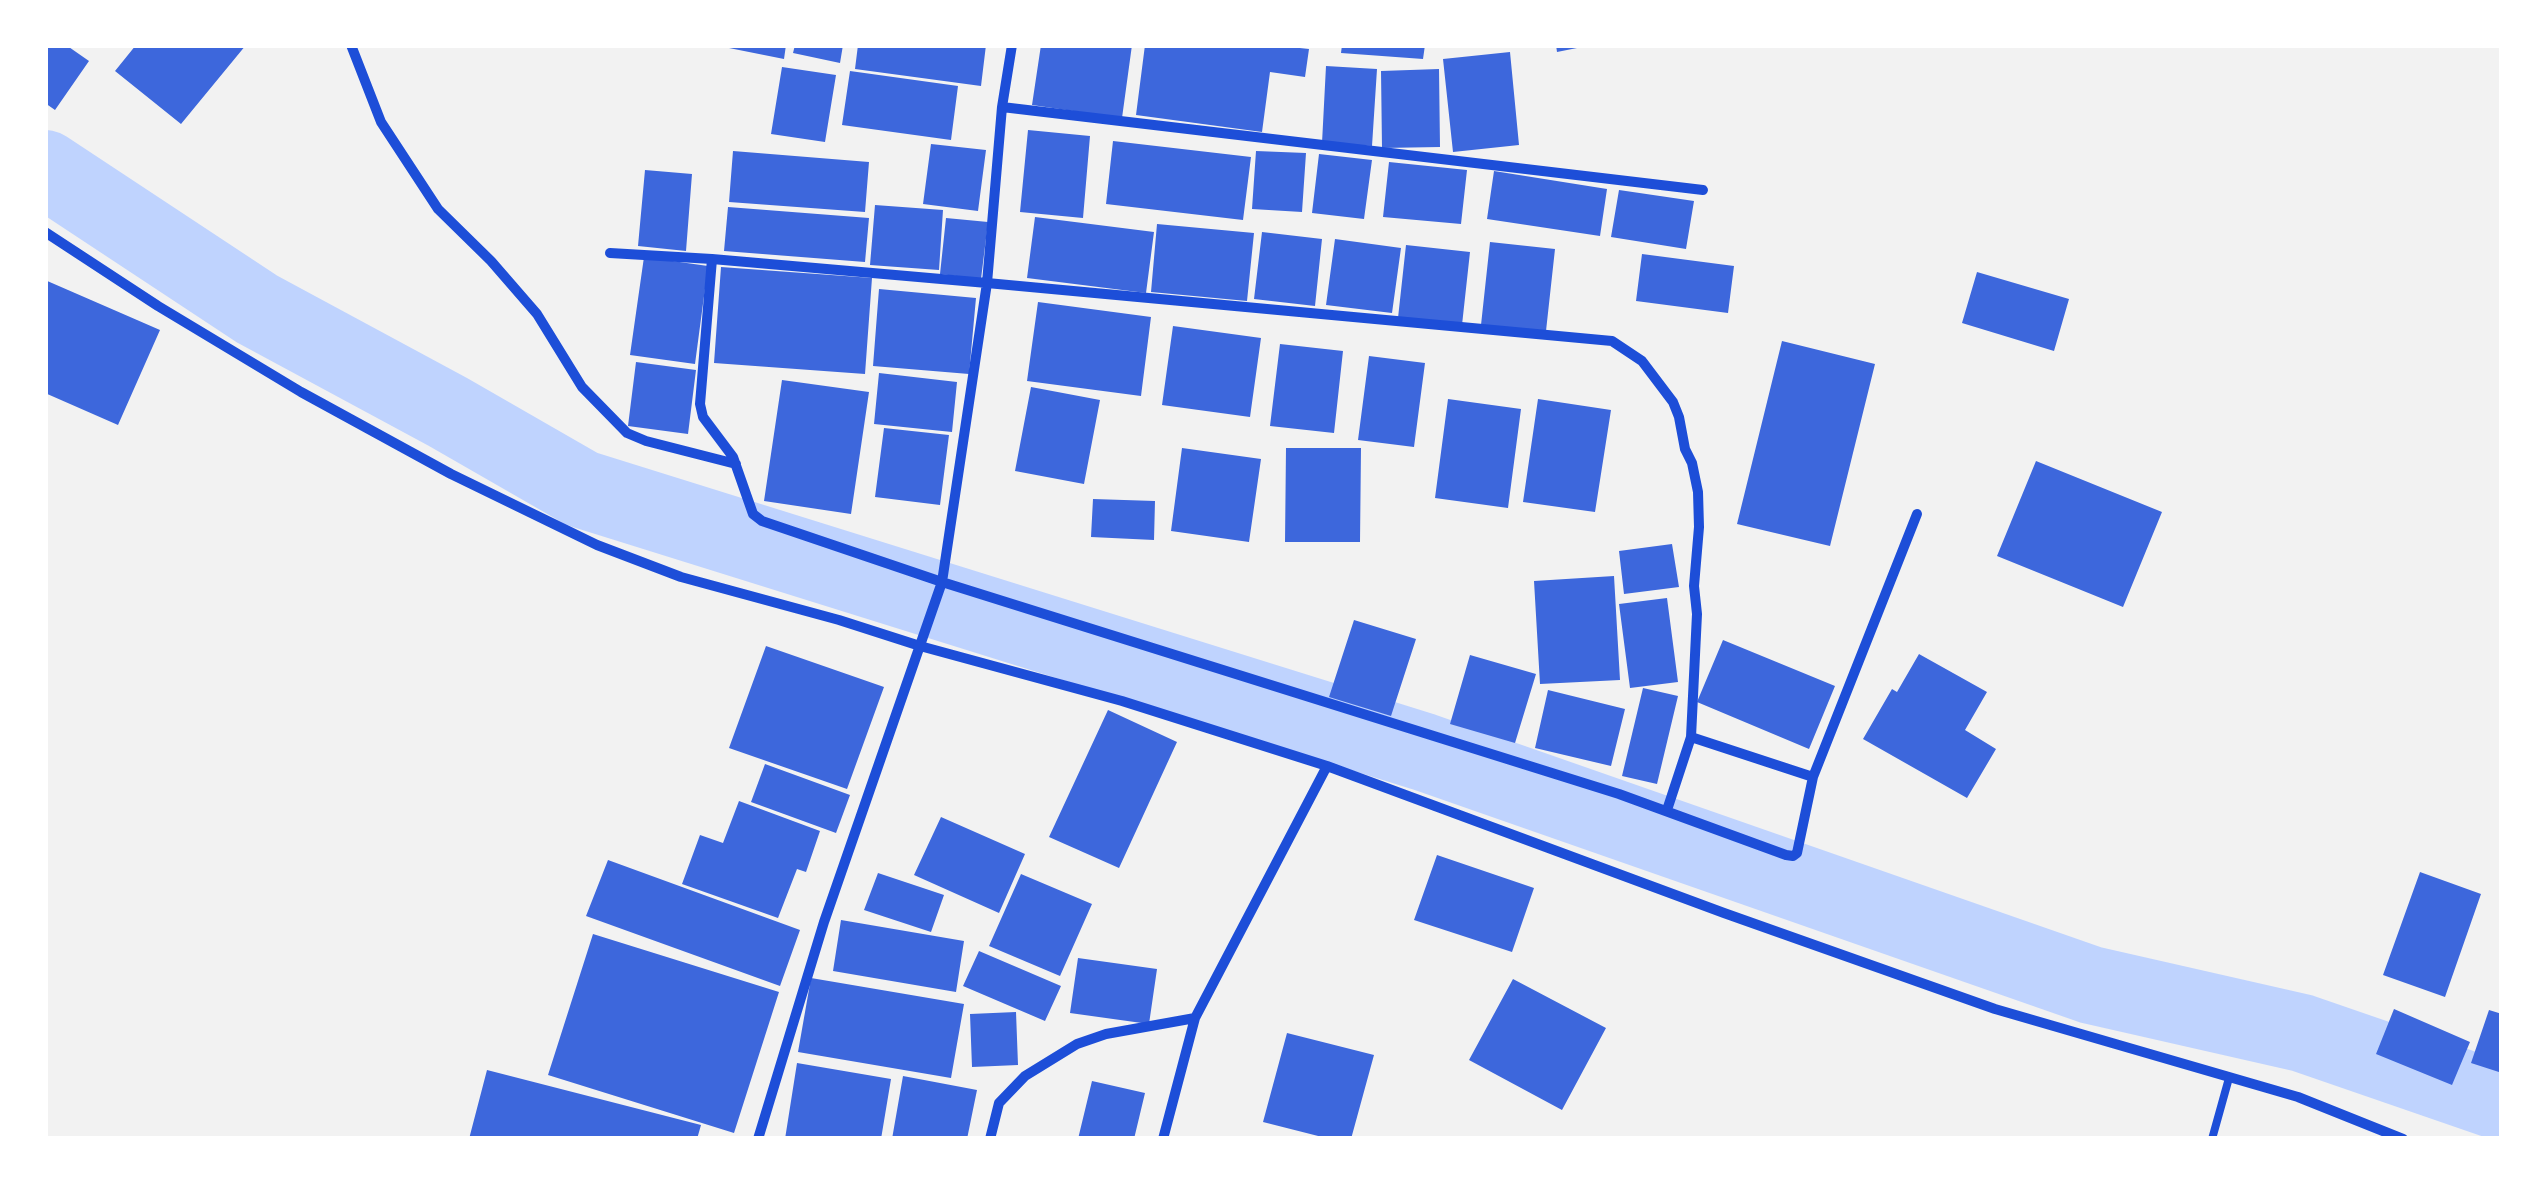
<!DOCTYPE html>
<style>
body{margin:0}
#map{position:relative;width:2547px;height:1184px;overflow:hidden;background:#f2f2f2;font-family:"Open Sans",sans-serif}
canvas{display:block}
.frame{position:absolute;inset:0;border:48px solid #fff;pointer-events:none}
</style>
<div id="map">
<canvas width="2547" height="1184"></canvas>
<div class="frame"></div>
</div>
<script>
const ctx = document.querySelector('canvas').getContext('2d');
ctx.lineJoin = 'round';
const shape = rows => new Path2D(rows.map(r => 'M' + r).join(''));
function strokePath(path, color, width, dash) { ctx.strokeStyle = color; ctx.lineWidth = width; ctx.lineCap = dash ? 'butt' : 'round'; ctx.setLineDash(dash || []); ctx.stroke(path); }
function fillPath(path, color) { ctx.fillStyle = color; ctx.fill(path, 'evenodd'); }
const river = shape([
 [45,169,257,309,448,412,582,489,1424,752,2091,985,2302,1033,2502,1102]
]);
const building = shape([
 [45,45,66,45,89,61,55,110,45,103],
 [136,45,246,45,181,124,115,71],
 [724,45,786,45,784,59,724,47],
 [795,45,843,45,840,63,793,53],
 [858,45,986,45,981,86,855,69],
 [1041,45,1132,45,1122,118,1032,105],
 [1145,45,1272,45,1309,49,1305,77,1270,72,1262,132,1136,115],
 [1342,45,1425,45,1423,59,1341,53],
 [1556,45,1582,45,1582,47,1557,52],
 [1510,52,1519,145,1453,152,1443,59],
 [1326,66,1377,69,1372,146,1322,143],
 [782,67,836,75,825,142,771,134],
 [1439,69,1440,147,1382,148,1381,71],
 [850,71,958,86,951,140,842,125],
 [1028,130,1090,136,1083,218,1020,212],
 [1113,141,1251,157,1243,220,1106,204],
 [931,144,986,150,978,211,923,204],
 [733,151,869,162,865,212,729,202],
 [1256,151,1306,153,1302,212,1252,209],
 [1319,154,1372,160,1364,219,1312,213],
 [1389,162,1467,170,1461,224,1383,217],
 [645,170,692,174,686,251,638,246],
 [1494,171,1607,189,1600,236,1487,219],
 [1619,190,1694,201,1686,249,1611,237],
 [875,205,943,210,939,270,870,265],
 [728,207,869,218,865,262,724,251],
 [1035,217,1154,232,1146,293,1027,278],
 [946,218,988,222,981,279,940,274],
 [1157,224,1254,233,1247,301,1151,292],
 [1262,232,1322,239,1315,306,1254,299],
 [1335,239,1401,248,1392,313,1326,305],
 [1490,242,1555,249,1546,331,1481,325],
 [1406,245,1470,252,1462,325,1398,318],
 [1642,254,1734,266,1728,313,1636,301],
 [644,257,708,266,695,364,630,355],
 [721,267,872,278,865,374,714,363],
 [1977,272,2069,299,2054,351,1962,323],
 [45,280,160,330,118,425,45,393],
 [879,289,976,298,969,374,873,366],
 [1038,302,1151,317,1141,396,1027,381],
 [1173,326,1261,338,1250,417,1162,405],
 [1782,341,1875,364,1830,546,1737,524],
 [1280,344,1343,351,1334,433,1270,426],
 [1369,356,1425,363,1414,447,1358,440],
 [636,362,696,370,688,434,628,426],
 [879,373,957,382,952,432,874,424],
 [782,380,869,392,851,514,764,501],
 [1031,387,1100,400,1084,484,1015,471],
 [1448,399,1521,409,1508,508,1435,498],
 [1538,399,1611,410,1595,512,1523,502],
 [884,428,949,435,940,505,875,497],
 [1182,448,1261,459,1249,542,1171,531],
 [1286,448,1361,448,1360,542,1285,542],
 [2036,461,2162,512,2123,607,1997,556],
 [1093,499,1155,501,1154,540,1091,537],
 [1672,544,1679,587,1624,594,1619,551],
 [1614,576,1620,680,1540,684,1534,581],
 [1667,598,1678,682,1630,688,1619,604],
 [1354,620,1416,639,1391,716,1329,697],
 [1723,640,1835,686,1809,749,1697,702],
 [766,646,884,687,847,789,729,748],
 [1919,654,1987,692,1965,730,1996,749,1967,798,1863,739,1892,689,1897,692],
 [1470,655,1536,674,1515,743,1450,724],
 [1643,688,1678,696,1657,784,1622,776],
 [1548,690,1625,709,1611,766,1535,748],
 [1108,710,1177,742,1119,868,1049,837],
 [765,764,850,795,836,833,751,802],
 [739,801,820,831,806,872,797,869,778,918,682,884,700,835,723,843],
 [941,817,1025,854,999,913,914,875],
 [1437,855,1534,888,1512,952,1414,920],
 [608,860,800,930,780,986,586,916],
 [2420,872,2481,894,2445,997,2383,975],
 [878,873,944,895,931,932,864,910],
 [1021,874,1092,904,1060,976,989,946],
 [841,920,964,941,956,992,833,971],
 [593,934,779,992,734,1133,548,1075],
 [979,951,1061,986,1045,1021,963,986],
 [1078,958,1157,969,1149,1024,1070,1013],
 [811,978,964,1004,951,1078,798,1052],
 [1513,979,1606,1028,1562,1110,1469,1060],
 [2394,1009,2470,1042,2452,1085,2376,1054],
 [2489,1010,2502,1014,2502,1073,2471,1063],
 [1016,1012,1018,1065,972,1067,970,1014],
 [1287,1033,1374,1055,1351,1139,1330,1139,1263,1122],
 [797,1063,891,1079,881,1139,785,1139],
 [487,1070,701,1125,697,1139,469,1139],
 [903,1076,977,1090,967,1139,892,1139],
 [1092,1081,1145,1093,1134,1139,1078,1139]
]);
const service = shape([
 [2212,1139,2229,1078]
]);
const minor = shape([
 [351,45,381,122,438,209,491,261,537,314,582,387,627,433,646,441,736,464],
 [1002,107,1703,190],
 [45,232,158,306,301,392,451,474,597,545,681,577,839,620,920,646,1122,701,1327,766,1724,913,1995,1009,2298,1097,2403,1139],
 [610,253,712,259,987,283,1612,341,1642,361,1673,402,1679,417,1685,449,1692,463,1698,492,1699,527,1694,586,1697,614,1691,737,1667,810],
 [712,259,700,404,703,417,733,457,753,514,762,521,942,582,1619,794,1786,855,1793,856,1797,853,1813,777],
 [1691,737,1813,777,1917,514],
 [758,1139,824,922,942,582,987,283,1002,107,1012,45],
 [990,1139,999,1103,1025,1076,1077,1044,1106,1034,1195,1018],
 [1163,1139,1195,1018,1327,766]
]);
strokePath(river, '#bfd3fe', 78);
fillPath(building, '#3d67dc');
strokePath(service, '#1d4ed8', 8);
strokePath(minor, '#1d4ed8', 10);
</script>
